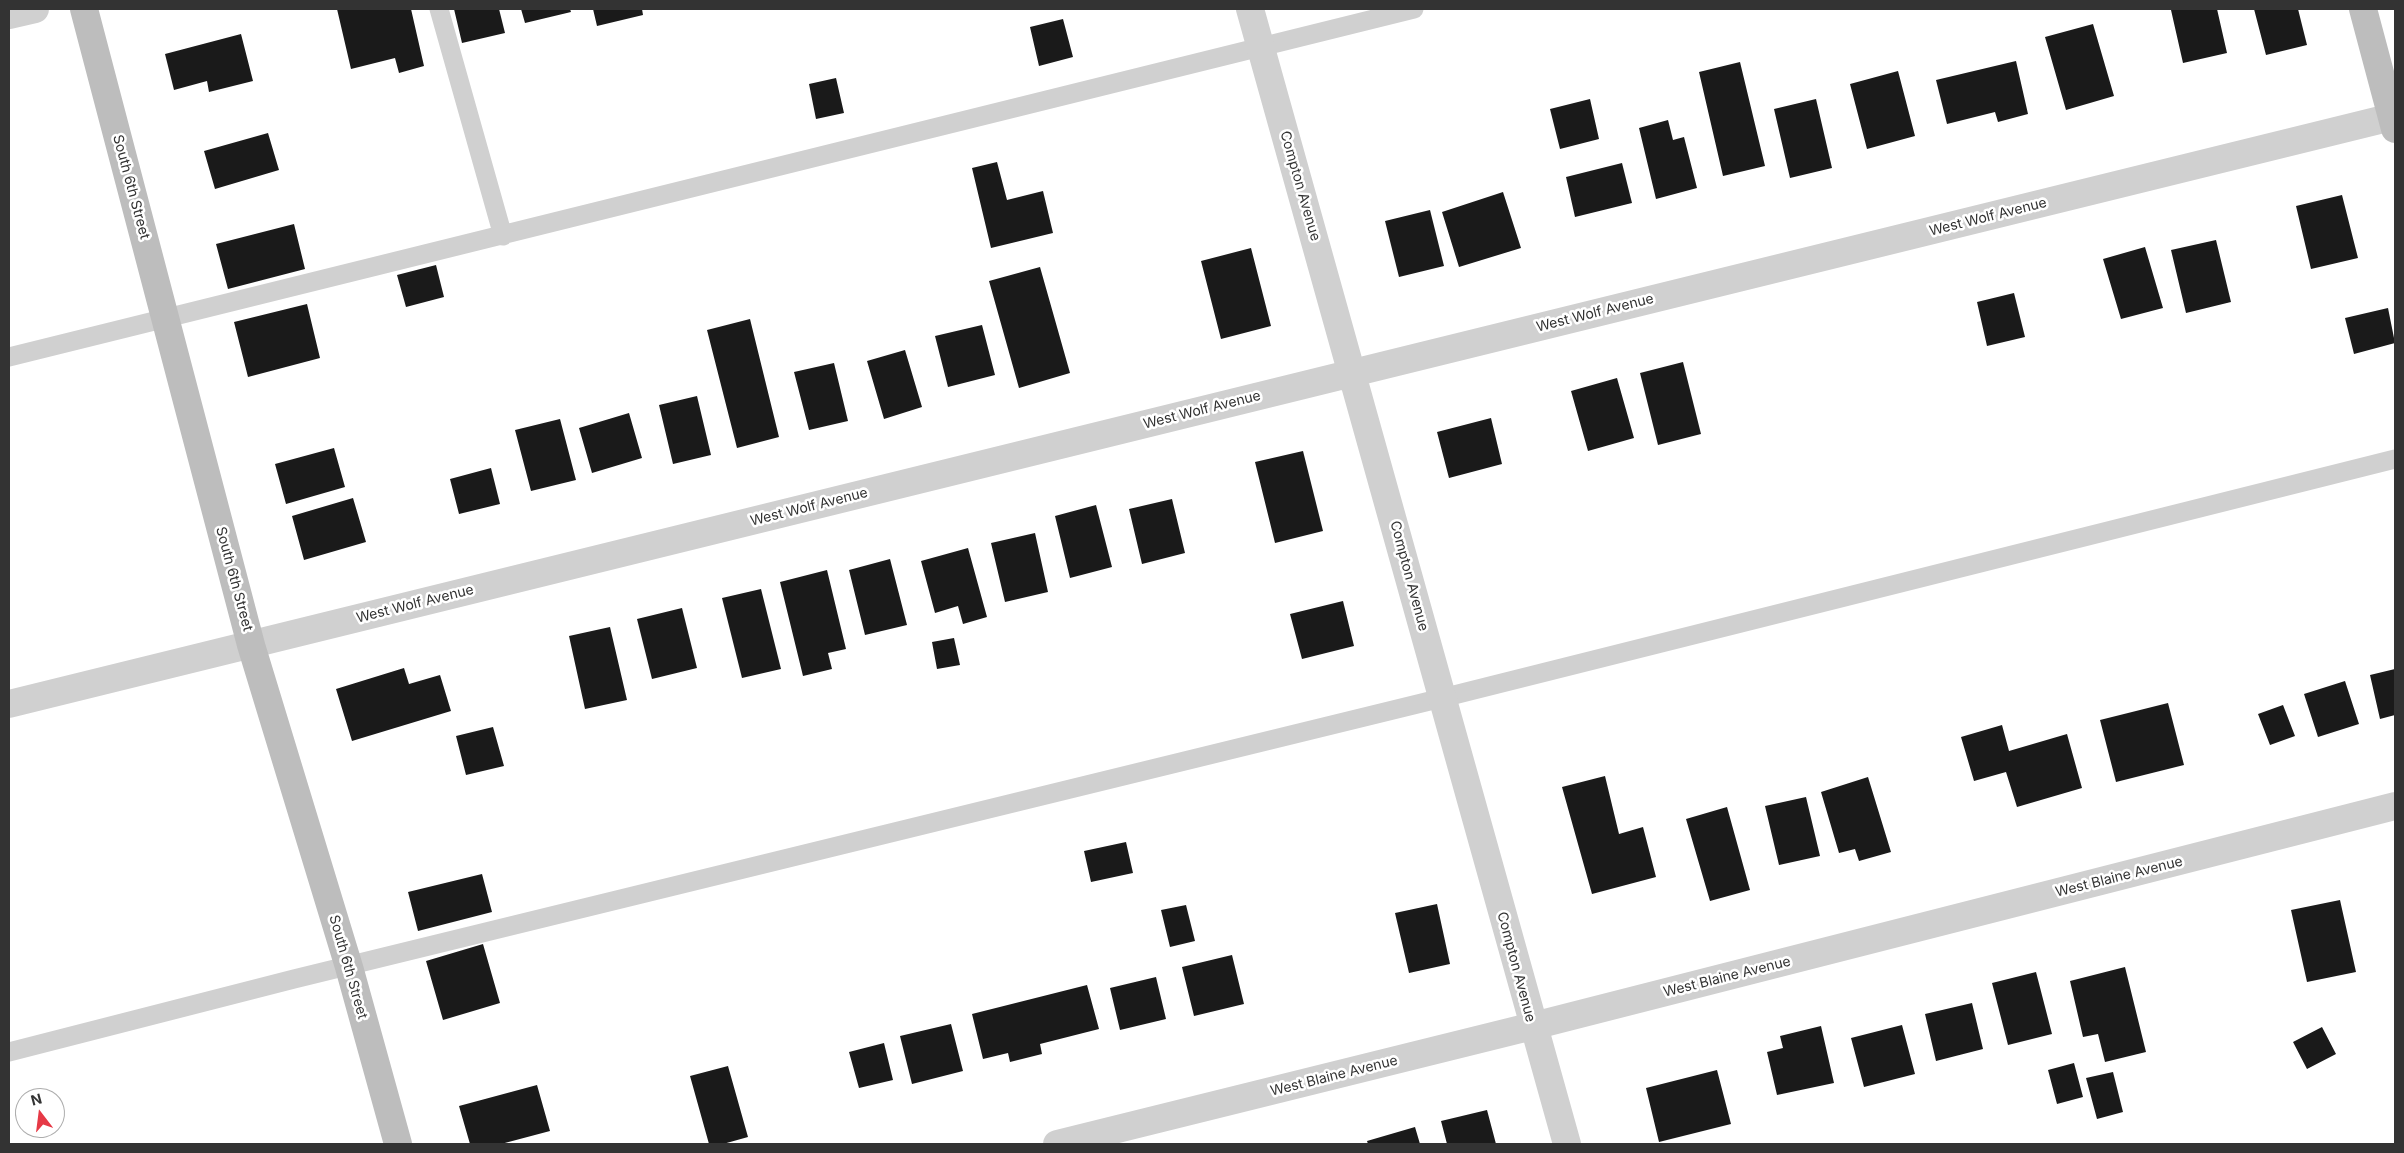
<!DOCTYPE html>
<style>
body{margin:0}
#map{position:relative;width:2404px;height:1153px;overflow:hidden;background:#fff;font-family:Inter,sans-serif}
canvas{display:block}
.frame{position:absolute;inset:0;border:10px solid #333;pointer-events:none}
.north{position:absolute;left:15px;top:1088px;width:50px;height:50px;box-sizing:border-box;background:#fff;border:1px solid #adadad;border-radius:50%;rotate:345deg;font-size:14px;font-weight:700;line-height:20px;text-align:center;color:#333}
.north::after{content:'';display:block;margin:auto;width:18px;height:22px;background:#e63946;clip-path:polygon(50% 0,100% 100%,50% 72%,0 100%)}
</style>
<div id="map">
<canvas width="2404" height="1153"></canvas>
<div class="frame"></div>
<div class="north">N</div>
</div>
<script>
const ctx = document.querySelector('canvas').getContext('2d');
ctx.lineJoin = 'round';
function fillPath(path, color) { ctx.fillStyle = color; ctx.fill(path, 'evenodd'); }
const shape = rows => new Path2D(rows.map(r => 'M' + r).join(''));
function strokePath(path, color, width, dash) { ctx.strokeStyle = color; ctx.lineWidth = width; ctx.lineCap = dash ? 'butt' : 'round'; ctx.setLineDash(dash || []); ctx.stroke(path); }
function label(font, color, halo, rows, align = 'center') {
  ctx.font = font + ' Inter,sans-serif'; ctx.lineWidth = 5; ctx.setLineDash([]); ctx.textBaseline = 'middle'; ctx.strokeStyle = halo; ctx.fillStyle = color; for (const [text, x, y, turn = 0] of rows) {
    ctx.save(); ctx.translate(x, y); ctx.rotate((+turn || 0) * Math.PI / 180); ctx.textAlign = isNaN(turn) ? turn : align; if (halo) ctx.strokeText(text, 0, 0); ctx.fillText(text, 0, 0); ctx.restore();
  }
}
const building = shape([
 [337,9,411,9,424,66,399,73,395,58,351,69],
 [454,9,499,9,505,33,462,43],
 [521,9,570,9,571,12,525,23],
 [593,9,642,9,643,15,597,26],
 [2177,9,2217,9,2227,53,2183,63,2171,10],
 [2254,9,2298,9,2307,45,2266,55],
 [1063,19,1073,57,1039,66,1030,27],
 [2093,24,2114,96,2066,110,2045,37],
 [241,34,253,81,209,92,207,81,174,90,165,54],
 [2016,61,2028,114,1998,122,1995,112,1947,124,1936,80],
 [1740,62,1765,166,1723,176,1699,72],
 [1898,71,1915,136,1867,149,1850,84],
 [836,78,844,113,816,119,809,84],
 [1590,99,1599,139,1560,149,1550,109],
 [1816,99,1832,168,1790,178,1774,109],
 [1668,120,1673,140,1684,137,1697,188,1656,199,1639,128],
 [268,133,279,170,215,189,204,151],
 [997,162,1007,200,1043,191,1053,233,991,248,972,168],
 [1622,163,1632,203,1575,217,1566,177],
 [1503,192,1521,248,1459,267,1442,212],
 [2342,195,2358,258,2311,269,2296,206],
 [1430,210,1444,266,1399,277,1385,221],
 [294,224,305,269,228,289,216,244],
 [2216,240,2231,302,2186,313,2171,250],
 [2145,247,2163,308,2121,319,2103,259],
 [1251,248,1271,326,1221,339,1201,261],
 [436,265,444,297,406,307,397,275],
 [1040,267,1070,373,1019,388,989,281],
 [2014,293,2025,337,1987,346,1977,302],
 [307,304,320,358,248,377,234,322],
 [2388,308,2395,343,2354,354,2345,318],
 [750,319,779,437,737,448,707,330],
 [982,325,995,375,948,387,935,336],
 [905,350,922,407,884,419,867,361],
 [1683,362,1701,434,1658,445,1640,373],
 [834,363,848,421,809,430,794,372],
 [1617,378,1634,438,1588,451,1571,391],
 [697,396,711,455,673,464,659,405],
 [629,413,642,458,592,473,579,428],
 [1491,418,1502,464,1449,478,1437,432],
 [560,419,576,480,531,491,515,430],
 [334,448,345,487,286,504,275,464],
 [1303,451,1323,531,1275,543,1255,462],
 [491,468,500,504,459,514,450,479],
 [353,498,366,542,304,560,292,516],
 [1172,499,1185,553,1142,564,1129,509],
 [1096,505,1112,567,1070,578,1055,516],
 [1035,533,1048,592,1005,602,991,543],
 [968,548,987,617,963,624,958,606,935,613,921,561],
 [890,559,907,625,865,635,849,570],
 [827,570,846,649,828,653,832,669,803,676,780,582],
 [761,589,781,669,742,678,722,598],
 [1343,601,1354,646,1302,659,1290,614],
 [682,608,697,668,652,679,637,619],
 [610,627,627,700,585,709,569,636],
 [954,638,960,665,937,669,932,642],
 [404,668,409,684,440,675,451,711,352,741,336,689],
 [2395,669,2395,715,2380,719,2370,675],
 [2345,681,2359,724,2318,737,2304,694],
 [2168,703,2184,765,2116,782,2100,720],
 [2283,705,2295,736,2270,745,2258,714],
 [2002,725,2009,751,2067,734,2082,788,2017,807,2006,772,1974,781,1961,737],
 [493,727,504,766,466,775,456,736],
 [1605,776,1619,834,1643,827,1656,877,1592,894,1562,787],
 [1868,777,1891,852,1859,861,1855,849,1839,853,1821,792],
 [1806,797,1820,856,1779,865,1765,806],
 [1727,807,1750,890,1710,901,1686,819],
 [1126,842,1133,873,1091,882,1084,851],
 [482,874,492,912,418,931,408,892],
 [2340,900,2356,972,2307,982,2291,910],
 [1437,904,1450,964,1409,973,1395,913],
 [1186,905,1195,941,1170,947,1161,910],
 [483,944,500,1003,443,1020,426,961],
 [1232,955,1244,1004,1194,1016,1182,967],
 [2125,967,2146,1052,2105,1062,2098,1034,2083,1037,2070,981],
 [2036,972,2052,1034,2008,1045,1992,983],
 [1156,977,1166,1019,1120,1030,1110,988],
 [1087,985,1099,1029,1040,1044,1042,1054,1010,1062,1008,1053,983,1059,972,1014],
 [1972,1003,1983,1049,1936,1061,1925,1014],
 [951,1024,963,1071,912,1084,900,1036],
 [1902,1025,1915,1074,1864,1087,1851,1038],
 [1821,1026,1834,1083,1777,1095,1767,1052,1783,1048,1780,1036],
 [2322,1027,2336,1054,2307,1069,2293,1042],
 [884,1043,893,1080,859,1088,849,1052],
 [2074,1063,2083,1097,2057,1104,2048,1070],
 [728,1066,748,1137,723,1144,709,1144,690,1076],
 [1717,1070,1731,1124,1659,1142,1646,1088],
 [2113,1072,2123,1112,2097,1119,2086,1078],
 [537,1085,550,1131,501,1144,470,1144,459,1106],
 [1487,1110,1496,1144,1447,1144,1441,1121],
 [1415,1127,1420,1144,1368,1144,1367,1141]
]);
const lane = shape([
 [439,9,503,236],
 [9,357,1414,9],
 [9,1052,294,979,1442,698,2395,459]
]);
const street = shape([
 [1250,9,1567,1144],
 [9,15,35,9],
 [9,704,2392,117],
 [1057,1144,1533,1026,2395,806]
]);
const secondary = shape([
 [84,9,251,645,349,967,398,1144],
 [2363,9,2395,129]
]);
const streetNames = [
 ["Compton Avenue",1300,186,74],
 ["South 6th Street",131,187,75],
 ["West Wolf Avenue",1988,217,-14],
 ["West Wolf Avenue",1595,313,-14],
 ["West Wolf Avenue",1202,410,-14],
 ["West Wolf Avenue",809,507,-14],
 ["Compton Avenue",1409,576,75],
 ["South 6th Street",234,579,75],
 ["West Wolf Avenue",415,604,-14],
 ["West Blaine Avenue",2119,877,-14],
 ["South 6th Street",348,967,74],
 ["Compton Avenue",1516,967,75],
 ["West Blaine Avenue",1727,977,-14],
 ["West Blaine Avenue",1334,1076,-14]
];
fillPath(building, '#1a1a1a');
strokePath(lane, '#d0d0d0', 19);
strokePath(street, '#d0d0d0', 28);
strokePath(secondary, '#bdbdbd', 28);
label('14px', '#333', '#fff', streetNames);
</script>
